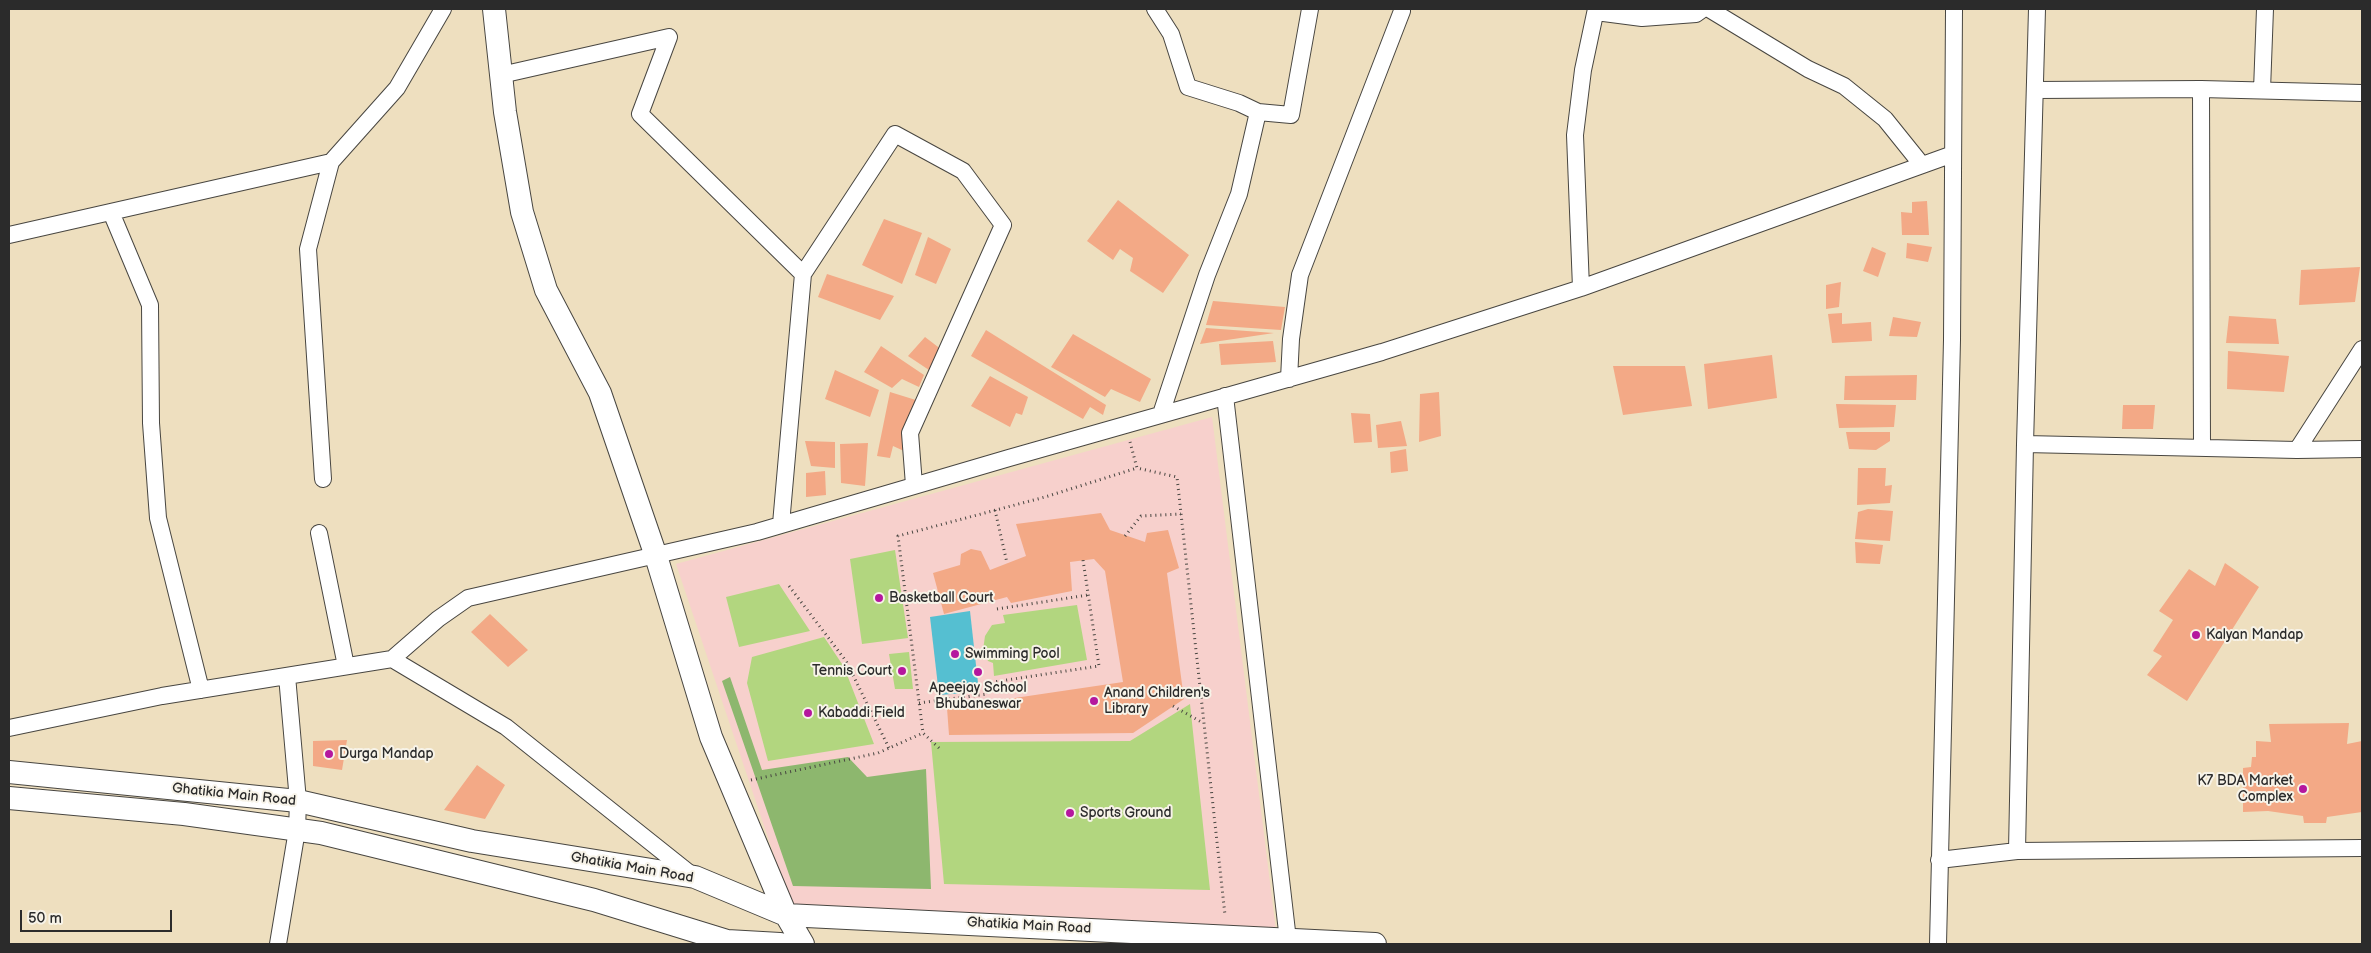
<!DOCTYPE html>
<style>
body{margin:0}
#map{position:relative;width:2371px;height:953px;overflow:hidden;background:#eedfbf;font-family:"Balsamiq Sans",sans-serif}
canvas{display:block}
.frame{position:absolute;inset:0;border:10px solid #2b2b2b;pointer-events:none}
.scale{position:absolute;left:20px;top:910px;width:152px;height:22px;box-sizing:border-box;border:2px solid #2b2b2b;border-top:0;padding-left:6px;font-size:15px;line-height:18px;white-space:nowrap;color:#2b2b2b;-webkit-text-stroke:4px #f7f3e8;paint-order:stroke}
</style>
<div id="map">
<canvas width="2371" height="953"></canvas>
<div class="frame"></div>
<div class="scale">50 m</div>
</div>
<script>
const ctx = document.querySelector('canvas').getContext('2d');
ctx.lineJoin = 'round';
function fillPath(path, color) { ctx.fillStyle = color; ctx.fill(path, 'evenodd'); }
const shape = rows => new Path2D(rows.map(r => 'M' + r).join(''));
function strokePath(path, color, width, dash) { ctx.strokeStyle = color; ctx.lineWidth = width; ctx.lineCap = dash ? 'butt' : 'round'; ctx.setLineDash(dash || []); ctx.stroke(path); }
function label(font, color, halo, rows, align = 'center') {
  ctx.font = font + ' "Balsamiq Sans",sans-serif'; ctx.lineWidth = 4; ctx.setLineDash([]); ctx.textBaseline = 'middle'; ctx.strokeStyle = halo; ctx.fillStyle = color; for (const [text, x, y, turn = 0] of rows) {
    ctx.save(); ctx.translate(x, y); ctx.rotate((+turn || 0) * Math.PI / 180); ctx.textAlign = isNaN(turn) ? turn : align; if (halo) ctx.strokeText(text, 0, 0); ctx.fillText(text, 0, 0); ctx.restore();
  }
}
const built = shape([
 [1212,417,1276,931,791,906,676,564]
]);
const green = shape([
 [895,550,908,638,862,644,850,559],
 [779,584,810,631,739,647,726,597],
 [1077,605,1087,660,994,676,993,663,988,661,983,650,985,636,992,625,1005,623,1003,615],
 [824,637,844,667,874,744,768,761,747,683,752,657],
 [909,652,913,689,895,689,889,654],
 [1190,704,1210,890,944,884,931,742,1130,741]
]);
const forest = shape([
 [730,677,762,770,848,757,867,777,926,769,931,889,793,886,722,681]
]);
const water = shape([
 [970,611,979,692,939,695,930,617]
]);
const building = shape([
 [1118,200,1189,255,1163,293,1130,271,1133,258,1120,249,1113,260,1087,241],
 [1927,201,1929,235,1902,235,1901,212,1912,213,1912,202],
 [884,219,922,233,902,284,862,265],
 [928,237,951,249,936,284,915,275],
 [1907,243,1932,247,1928,262,1906,258],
 [1872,247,1886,253,1878,277,1863,271],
 [2360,267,2355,302,2299,305,2301,270],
 [827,274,894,296,880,320,818,297],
 [1841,282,1839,307,1826,309,1826,285],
 [1213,301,1285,307,1281,330,1206,325],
 [1842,313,1842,324,1871,322,1872,341,1832,343,1828,314],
 [2229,316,2276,319,2279,344,2226,343],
 [1893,317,1921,322,1917,337,1889,336],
 [1206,328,1274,333,1200,344],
 [986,330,1106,405,1103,415,1090,407,1083,419,971,356],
 [1073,334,1151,379,1140,402,1111,389,1105,397,1051,367],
 [925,337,942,350,929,370,908,356],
 [1273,341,1276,362,1221,365,1219,344],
 [881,346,924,375,919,387,902,379,892,388,864,372],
 [2228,351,2289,356,2284,392,2227,389],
 [1772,355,1777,398,1708,409,1704,364],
 [1613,366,1685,366,1692,406,1623,415],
 [835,370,879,390,870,417,825,399],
 [1917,375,1916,400,1844,400,1845,376],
 [990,376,1028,397,1022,415,1016,413,1010,427,971,406],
 [890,392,919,401,904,451,893,446,890,458,877,456],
 [1439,392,1441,436,1419,442,1420,394],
 [1836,404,1896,405,1894,427,1839,428],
 [2123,405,2155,405,2153,429,2122,429],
 [1351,413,1370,414,1372,442,1354,443],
 [1401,421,1407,446,1378,448,1376,425],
 [1846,432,1890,432,1890,441,1876,450,1849,449],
 [805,441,835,442,835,468,811,466],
 [868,443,865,486,841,483,840,444],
 [1406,449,1408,471,1391,473,1390,452],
 [1858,468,1886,468,1885,486,1892,485,1890,503,1857,505],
 [825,471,826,495,806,497,806,473],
 [1868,509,1893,511,1890,541,1855,539,1858,512],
 [1101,513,1110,530,1145,542,1147,533,1168,530,1179,568,1167,573,1184,699,1133,733,949,735,947,708,1123,682,1105,571,1094,559,1070,562,1072,591,1011,603,1007,597,944,614,933,573,960,565,961,554,971,549,981,551,990,570,1026,556,1016,524],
 [1855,542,1883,545,1880,564,1856,563],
 [2225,563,2259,587,2187,701,2147,675,2162,656,2153,651,2173,620,2159,611,2189,569,2215,586],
 [490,614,528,650,508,667,471,632],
 [2349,723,2347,744,2362,741,2362,812,2327,817,2326,823,2304,823,2303,816,2268,811,2243,812,2243,768,2251,767,2252,757,2256,757,2256,741,2271,742,2269,724],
 [347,740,342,770,313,766,313,741],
 [477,765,505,785,485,819,444,810]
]);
const path = shape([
 [1130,442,1137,468,1177,477,1225,915],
 [995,510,1007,563],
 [1125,536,1141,516,1181,514],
 [789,586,846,661,889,748],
 [997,609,1088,595],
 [919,703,988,694,987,683,1099,666,1083,560],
 [1173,706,1203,723],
 [939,748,923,733,898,536,1045,497,1137,468],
 [751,780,878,753,923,733]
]);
const street = shape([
 [1155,9,1171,34,1188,87,1239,103,1258,112,1239,194,1207,275,1161,414],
 [1709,9,1808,69,1844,86,1885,119,1922,165],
 [1596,12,1642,18,1696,14,1703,9],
 [501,75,669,37,640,114,803,274,781,524],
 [2201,89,2202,448],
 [2036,90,2201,89,2362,93],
 [2262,90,2265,9],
 [1258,112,1291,115,1310,9],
 [111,212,150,305,151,423,158,518,201,690],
 [9,235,331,162,397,88,443,9],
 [803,274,895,134,963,171,1003,225,910,433,914,485],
 [1581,288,1575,135,1583,70,1596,9],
 [1289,379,1291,339,1300,275,1402,11],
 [1225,396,1288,940],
 [2025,444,2037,9],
 [2297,450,2362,449],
 [323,479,308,249,331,162],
 [319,533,346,666],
 [392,659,506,727,693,876],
 [9,728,162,696,392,659,438,619,468,598,757,532,1009,458,1382,352,1581,288,1953,154],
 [2017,851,2362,848],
 [1939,860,2017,851,2025,444,2297,450,2362,349],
 [278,944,297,830,298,801,287,676],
 [1938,944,1952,340,1954,9]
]);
const secondary = shape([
 [494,9,505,112,522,212,546,290,600,393,656,556,711,737,786,915,803,944],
 [9,772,298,801,472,841,695,877,786,915,1375,944],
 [9,798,184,814,321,833,594,900,727,941,780,944]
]);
const markers = [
 [879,598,5,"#b5179e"],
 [2196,635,5,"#b5179e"],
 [955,654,5,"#b5179e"],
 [902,671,5,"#b5179e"],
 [978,672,5,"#b5179e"],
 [1094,701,5,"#b5179e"],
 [808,713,5,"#b5179e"],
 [329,754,5,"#b5179e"],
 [2303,789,5,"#b5179e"],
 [1070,813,5,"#b5179e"]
];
const poiNames = [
 ["Basketball Court",889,598],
 ["Kalyan Mandap",2206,635],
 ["Swimming Pool",965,654],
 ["Tennis Court",892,671,"right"],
 ["Apeejay School",978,688,"center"],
 ["Bhubaneswar",978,704,"center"],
 ["Anand Children's",1104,693],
 ["Library",1104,709],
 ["Kabaddi Field",818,713],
 ["Durga Mandap",339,754],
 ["K7 BDA Market",2293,781,"right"],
 ["Complex",2293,797,"right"],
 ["Sports Ground",1080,813]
];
const streetNames = [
 ["Ghatikia Main Road",234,795,6],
 ["Ghatikia Main Road",632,868,10],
 ["Ghatikia Main Road",1029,926,3]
];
fillPath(built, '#f7d0cc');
fillPath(green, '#b2d67f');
fillPath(forest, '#8db76e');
fillPath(water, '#55bfd1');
fillPath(building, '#f3a986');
strokePath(street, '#484641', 18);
strokePath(secondary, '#484641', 24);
strokePath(path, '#484641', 3, [1, 4]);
strokePath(street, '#fff', 16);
strokePath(secondary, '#fff', 22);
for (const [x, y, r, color] of markers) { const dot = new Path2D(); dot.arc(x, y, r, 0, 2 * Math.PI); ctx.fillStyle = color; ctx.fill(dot); strokePath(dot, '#f7f3e8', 2); }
label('14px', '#2b2b2b', '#f7f3e8', poiNames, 'left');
label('14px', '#2b2b2b', '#f7f3e8', streetNames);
</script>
